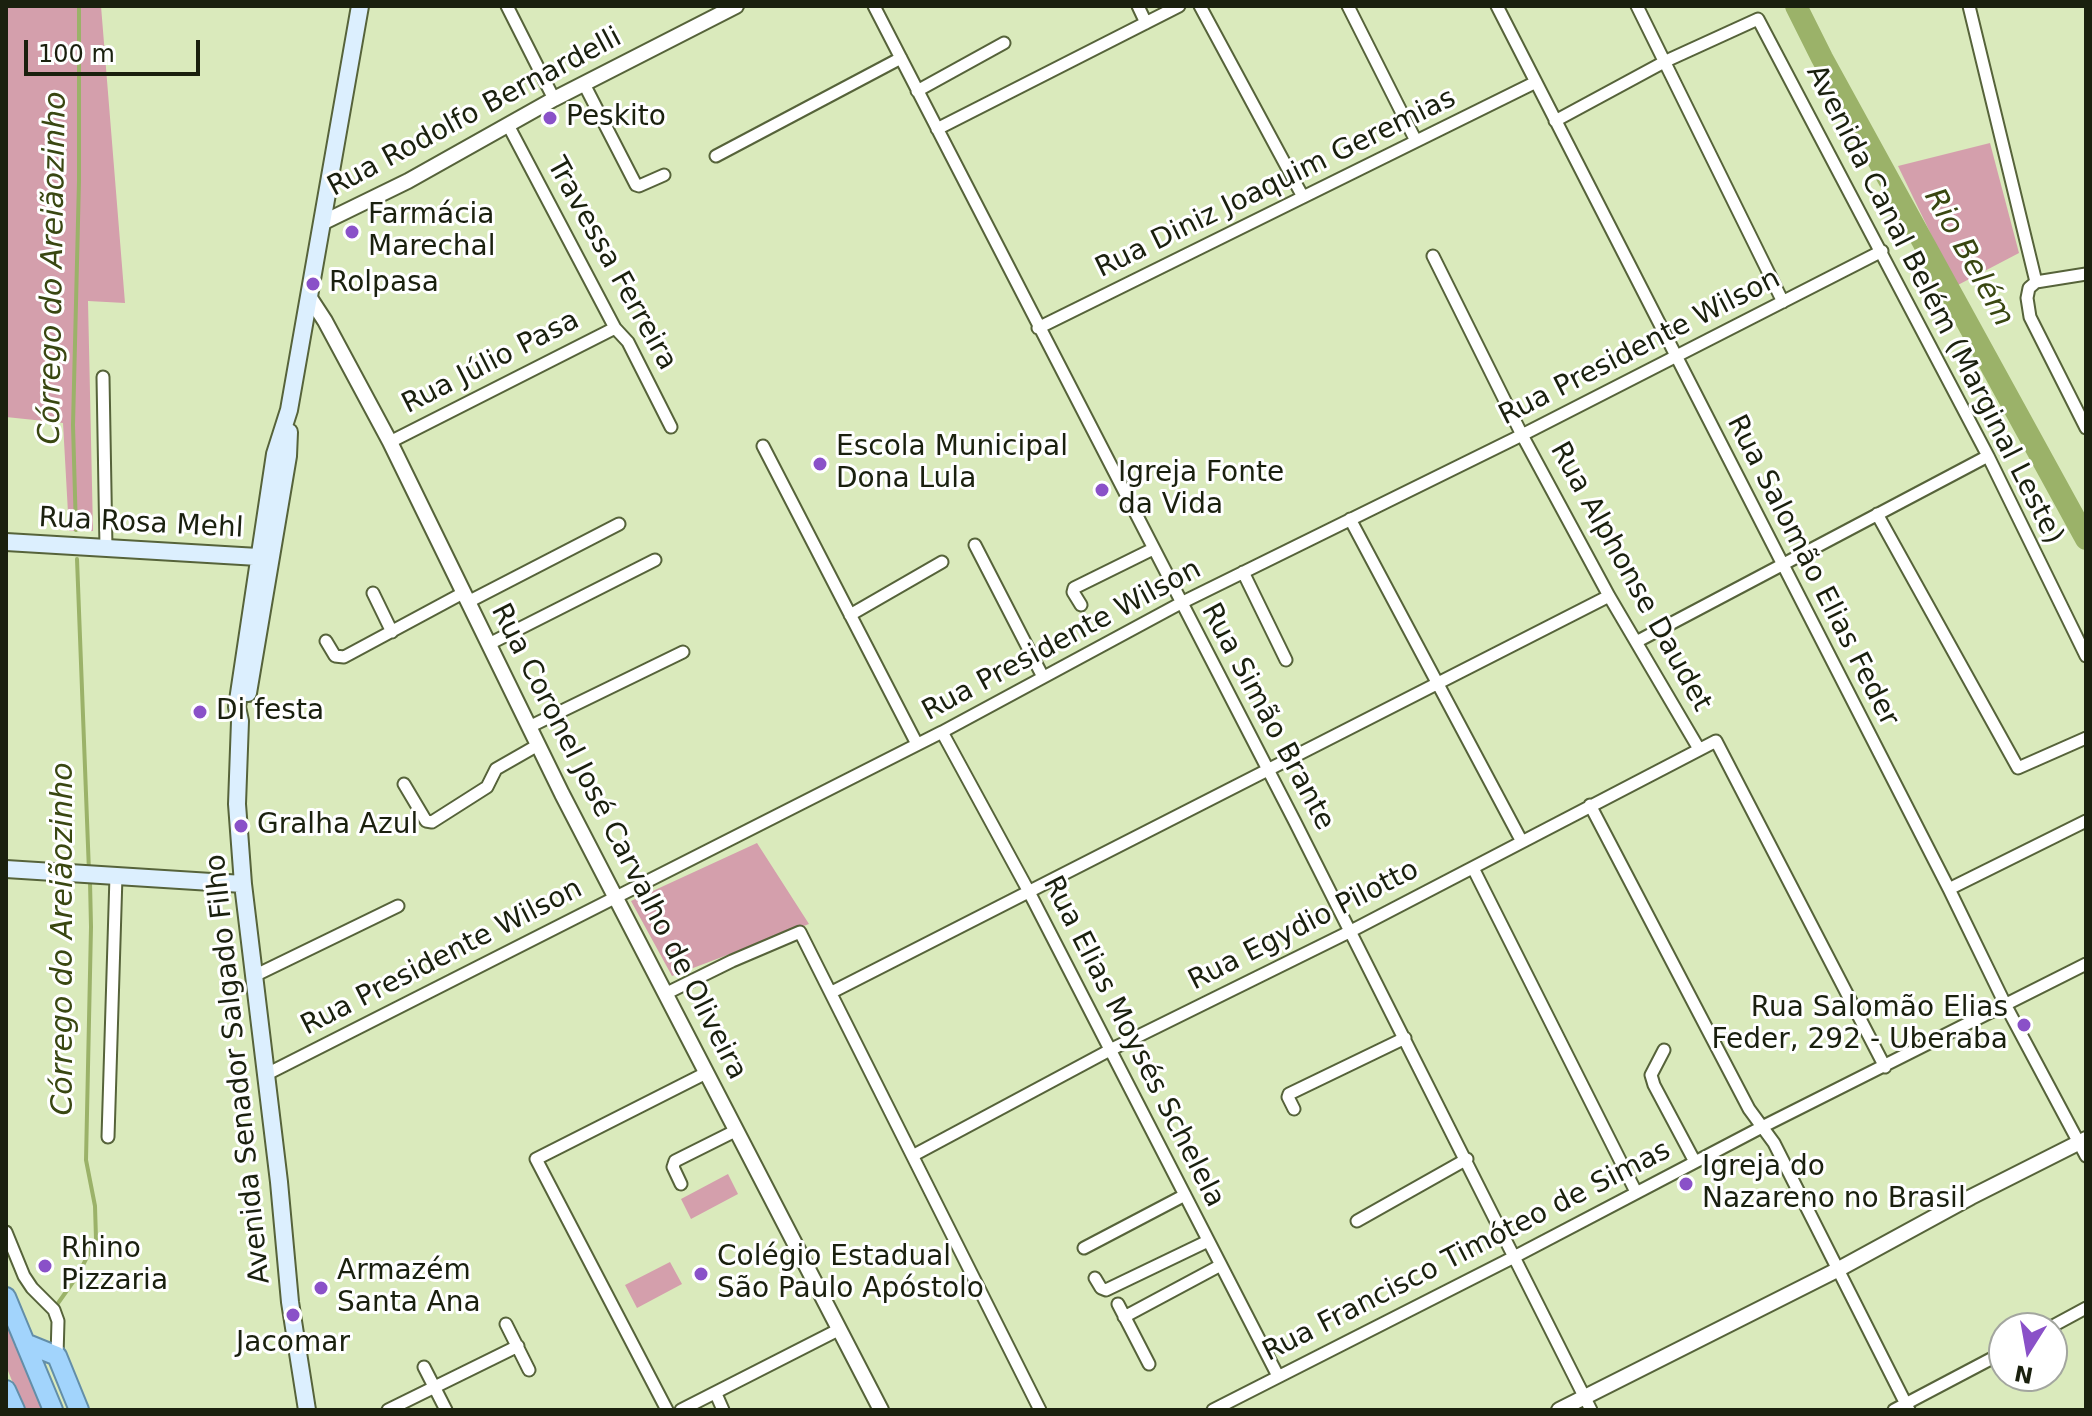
<!DOCTYPE html>
<meta charset="utf-8">
<style>
body{margin:0}
#map{position:relative;width:2092px;height:1416px;overflow:hidden;background:#daeabc;font-family:"DejaVu Sans",sans-serif}
canvas{display:block}
.frame{position:absolute;inset:0;border:8px solid #1a200e;pointer-events:none}
.north{position:absolute;left:1988px;top:1312px;width:80px;height:80px;box-sizing:border-box;background:#fff;border:2px solid #a3a69f;border-radius:50%;rotate:191deg;font-size:22px;font-weight:700;line-height:32px;text-align:center;color:#1a200e}
.north::after{content:'';display:block;margin:auto;width:28px;height:36px;background:#8a51c8;clip-path:polygon(50% 0,100% 100%,50% 72%,0 100%)}
.scale{position:absolute;left:24px;top:40px;width:176px;height:36px;box-sizing:border-box;border:4px solid #1a200e;border-top:0;padding-left:10px;font-size:24px;line-height:28px;white-space:nowrap;color:#1a200e;-webkit-text-stroke:6px #fff;paint-order:stroke}
</style>
<div id="map">
<canvas width="2092" height="1416"></canvas>
<div class="frame"></div>
<div class="north">N</div>
<div class="scale">100 m</div>
</div>
<script>
const ctx = document.querySelector('canvas').getContext('2d');
ctx.lineJoin = 'round';
function fillPath(path, color) { ctx.fillStyle = color; ctx.fill(path, 'evenodd'); }
const shape = rows => new Path2D(rows.map(r => 'M' + r).join(''));
function strokePath(path, color, width, dash) { ctx.strokeStyle = color; ctx.lineWidth = width; ctx.lineCap = dash ? 'butt' : 'round'; ctx.setLineDash(dash || []); ctx.stroke(path); }
function label(font, color, halo, rows, align = 'center') {
  ctx.font = font + ' "DejaVu Sans",sans-serif'; ctx.lineWidth = 6; ctx.setLineDash([]); ctx.textBaseline = 'middle'; ctx.strokeStyle = halo; ctx.fillStyle = color; for (const [text, x, y, turn = 0] of rows) {
    ctx.save(); ctx.translate(x, y); ctx.rotate((+turn || 0) * Math.PI / 180); ctx.textAlign = isNaN(turn) ? turn : align; if (halo) ctx.strokeText(text, 0, 0); ctx.fillText(text, 0, 0); ctx.restore();
  }
}
const green = shape([
 [6,6,101,6,125,303,88,301,93,531,69,531,63,423,6,417],
 [1990,143,2019,253,1956,286,1898,166],
 [757,843,809,924,672,976,631,901],
 [728,1174,738,1194,691,1219,681,1199],
 [670,1262,682,1284,637,1308,625,1285],
 [6,1312,46,1410,24,1410,6,1366]
]);
const stream = shape([
 [76,530,73,425,79,181,79,6],
 [77,559,89,872],
 [56,1306,78,1275,96,1239,95,1206,86,1160,91,927,90,881]
]);
const river = shape([
 [1796,6,1822,58,2086,539]
]);
const minor = shape([
 [507,6,554,99],
 [874,6,1295,822,1591,1410],
 [1138,6,1146,23],
 [1200,6,1303,197],
 [1348,6,1416,141],
 [1497,6,1949,889,2006,1006,2086,1156],
 [1637,6,1783,302],
 [1969,6,2036,282],
 [584,84,636,185,639,186,664,175],
 [917,91,1004,43],
 [1555,121,1666,61,1758,19,1988,456,2086,656],
 [508,125,615,328,628,342,671,427],
 [937,129,1179,6],
 [716,156,901,58],
 [1433,256,1522,435,1609,596,1699,749],
 [2036,282,2029,288,2027,298,2030,317,2086,428],
 [2036,282,2086,274],
 [1038,328,1536,82],
 [103,377,106,548],
 [390,442,615,328],
 [763,446,917,744],
 [1877,514,2018,768,2086,738],
 [1350,519,1521,840],
 [975,545,1043,677],
 [1243,572,1286,660],
 [373,593,392,632],
 [468,602,619,524],
 [1081,605,1073,592,1074,588,1153,549],
 [850,615,942,562],
 [326,641,335,656,344,657,463,593],
 [1638,641,1988,456],
 [489,644,655,560],
 [529,727,683,652],
 [942,732,1028,890,1278,1376],
 [404,784,426,821,432,822,487,787,496,769,538,745],
 [1590,805,1749,1109,1774,1143,1909,1410],
 [1473,868,1636,1192],
 [1949,889,2086,821],
 [254,976,398,906],
 [832,992,1609,596],
 [667,993,732,961,800,932,1040,1410],
 [1664,1050,1651,1075,1654,1085,1695,1162],
 [265,1075,942,732,1181,603,1522,435,1882,251],
 [1294,1109,1288,1097,1289,1094,1405,1038],
 [108,1137,116,876],
 [914,1155,1110,1050,1351,931,1716,741,1885,1067],
 [681,1184,673,1167,675,1161,735,1131],
 [1357,1221,1467,1159],
 [6,1232,24,1276,32,1288,54,1310,58,1321,57,1356],
 [1084,1248,1185,1195],
 [1095,1278,1101,1288,1106,1290,1208,1241],
 [1118,1304,1149,1364],
 [1124,1317,1221,1265],
 [506,1324,529,1370],
 [2049,1328,2086,1308],
 [424,1367,446,1410],
 [716,1394,723,1410],
 [388,1410,518,1346],
 [667,1410,536,1159,706,1073],
 [681,1410,838,1330],
 [1213,1410,1516,1256,1762,1127,2086,964],
 [1894,1410,2004,1352]
]);
const tertiary = shape([
 [324,222,408,181,554,99,736,6],
 [310,298,325,321,390,442,562,794,881,1410],
 [1559,1410,1839,1269,1971,1197,2086,1139]
]);
const secondary = shape([
 [6,542,258,557,266,563],
 [248,693,288,456,289,432],
 [6,869,243,884],
 [307,1410,290,1302,279,1182,243,884,237,804,240,721,237,707,275,454,289,410,360,6]
]);
const trunk = shape([
 [6,1297,53,1410],
 [25,1343,57,1356,79,1410],
 [6,1390,15,1410]
]);
const markers = [
 [550,118,8,"#8a51c8"],
 [352,232,8,"#8a51c8"],
 [313,284,8,"#8a51c8"],
 [820,464,8,"#8a51c8"],
 [1102,490,8,"#8a51c8"],
 [200,712,8,"#8a51c8"],
 [241,826,8,"#8a51c8"],
 [2024,1025,8,"#8a51c8"],
 [1686,1184,8,"#8a51c8"],
 [45,1266,8,"#8a51c8"],
 [701,1274,8,"#8a51c8"],
 [321,1288,8,"#8a51c8"],
 [293,1315,8,"#8a51c8"]
];
const streetNames = [
 ["Rua Rodolfo Bernardelli",475,113,-28],
 ["Rua Diniz Joaquim Geremias",1276,184,-26],
 ["Travessa Ferreira",611,264,61],
 ["Avenida Canal Belém (Marginal Leste)",1934,305,63],
 ["Rua Presidente Wilson",1640,348,-27],
 ["Rua Júlio Pasa",491,363,-27],
 ["Rua Rosa Mehl",141,524,3],
 ["Rua Salomão Elias Feder",1812,571,63],
 ["Rua Alphonse Daudet",1630,577,61],
 ["Rua Presidente Wilson",1062,641,-28],
 ["Rua Simão Brante",1267,717,62],
 ["Rua Coronel José Carvalho de Oliveira",618,842,63],
 ["Rua Egydio Pilotto",1304,926,-27],
 ["Rua Presidente Wilson",442,958,-27],
 ["Rua Elias Moysés Schelela",1133,1042,63],
 ["Avenida Senador Salgado Filho",239,1069,-96],
 ["Rua Francisco Timóteo de Simas",1467,1252,-27]
];
const poiNames = [
 ["Peskito",566,118],
 ["Farmácia",368,216],
 ["Marechal",368,248],
 ["Rolpasa",329,284],
 ["Escola Municipal",836,448],
 ["Dona Lula",836,480],
 ["Igreja Fonte",1118,474],
 ["da Vida",1118,506],
 ["Di festa",216,712],
 ["Gralha Azul",257,826],
 ["Rua Salomão Elias",2008,1009,"right"],
 ["Feder, 292 - Uberaba",2008,1041,"right"],
 ["Igreja do",1702,1168],
 ["Nazareno no Brasil",1702,1200],
 ["Rhino",61,1250],
 ["Pizzaria",61,1282],
 ["Colégio Estadual",717,1258],
 ["São Paulo Apóstolo",717,1290],
 ["Armazém",337,1272],
 ["Santa Ana",337,1304],
 ["Jacomar",293,1344,"center"]
];
const waterNames = [
 ["Rio Belém",1968,258,61],
 ["Córrego do Areiãozinho",54,268,-89],
 ["Córrego do Areiãozinho",64,939,-90]
];
fillPath(green, '#d49fac');
strokePath(stream, '#9bb269', 4);
strokePath(river, '#9bb269', 22);
strokePath(minor, '#56633a', 15);
strokePath(tertiary, '#56633a', 18);
strokePath(secondary, '#56633a', 20);
strokePath(trunk, '#638ea8', 22);
strokePath(minor, '#fff', 11);
strokePath(tertiary, '#fff', 14);
strokePath(secondary, '#dceffe', 16);
strokePath(trunk, '#a2d4fc', 18);
for (const [x, y, r, color] of markers) { const dot = new Path2D(); dot.arc(x, y, r, 0, 2 * Math.PI); ctx.fillStyle = color; ctx.fill(dot); strokePath(dot, '#fff', 3); }
label('28px', '#1a200e', '#fff', streetNames);
label('28px', '#1a200e', '#fff', poiNames, 'left');
label('italic 30px', '#394711', '#fff', waterNames);
</script>
